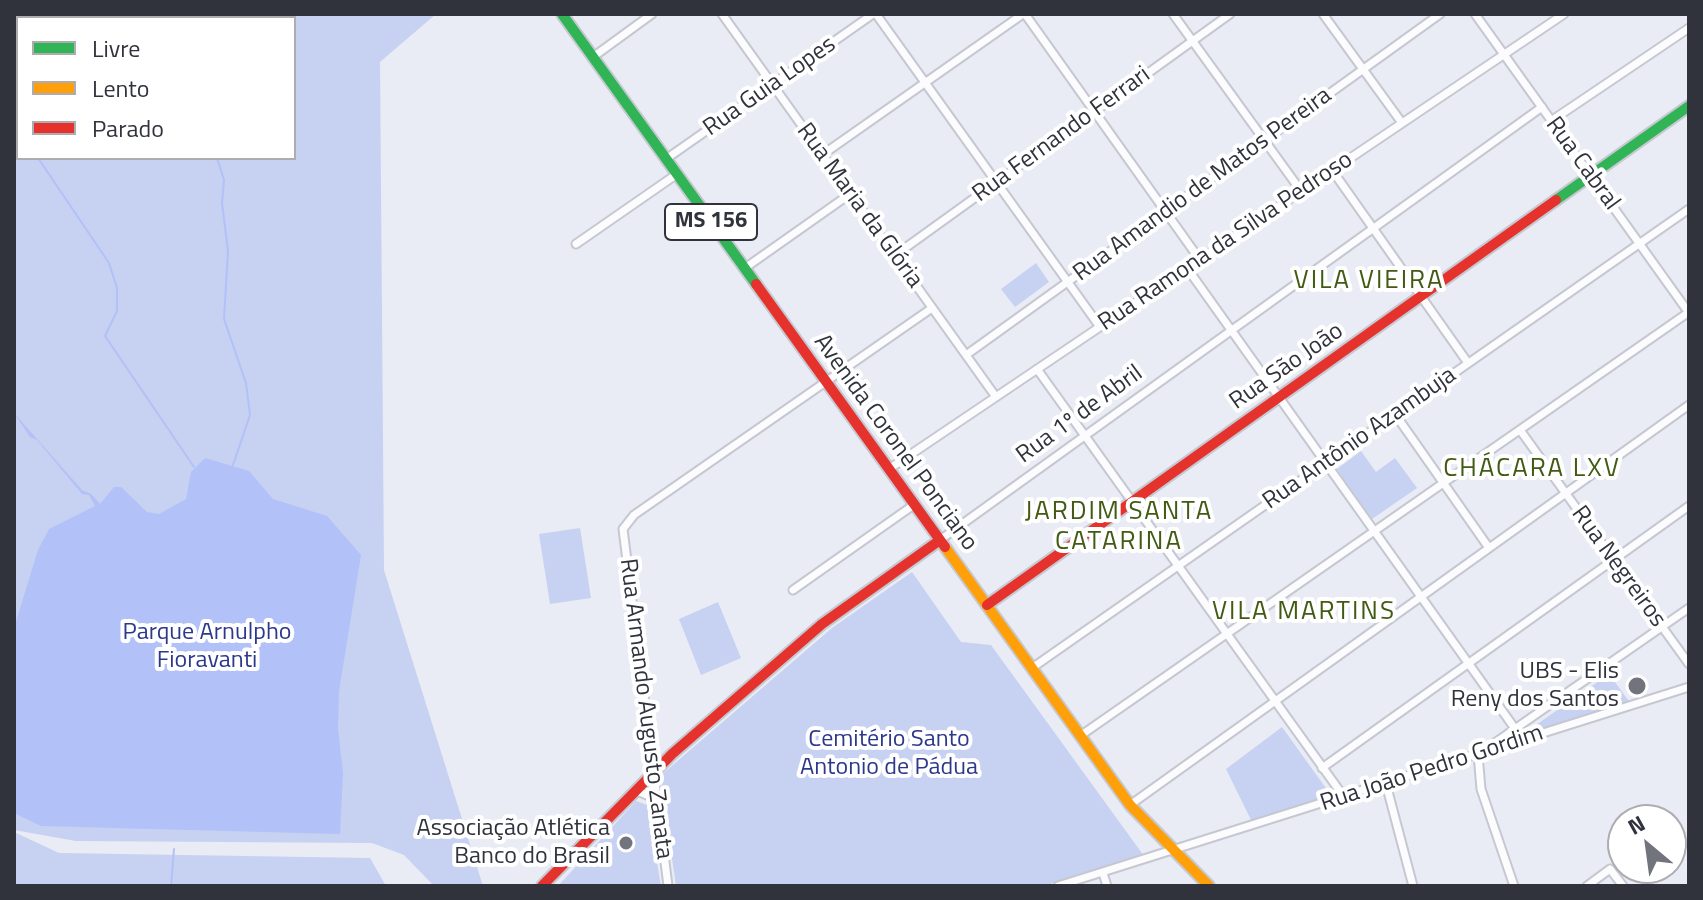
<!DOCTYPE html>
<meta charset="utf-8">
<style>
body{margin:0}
#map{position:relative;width:1703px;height:900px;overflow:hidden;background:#e9ecf5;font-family:"Titillium Web",sans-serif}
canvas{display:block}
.frame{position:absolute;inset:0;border:16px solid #31333c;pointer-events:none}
.legend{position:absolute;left:16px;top:16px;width:280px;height:144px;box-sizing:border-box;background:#fff;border:2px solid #adadb1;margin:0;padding:10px 14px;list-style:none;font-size:24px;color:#31333c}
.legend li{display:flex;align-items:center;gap:16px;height:40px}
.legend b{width:40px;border:2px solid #adadb1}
.north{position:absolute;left:1607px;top:804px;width:80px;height:80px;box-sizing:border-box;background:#fff;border:2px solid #adadb1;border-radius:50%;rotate:331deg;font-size:22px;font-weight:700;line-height:32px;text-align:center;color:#31333c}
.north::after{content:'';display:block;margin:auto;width:28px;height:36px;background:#71747d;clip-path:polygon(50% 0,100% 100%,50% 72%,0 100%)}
</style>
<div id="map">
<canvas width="1703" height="900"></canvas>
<div class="frame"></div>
<ul class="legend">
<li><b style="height:10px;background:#30b455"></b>Livre</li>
<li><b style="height:10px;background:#ff9f0a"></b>Lento</li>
<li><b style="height:10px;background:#e5322d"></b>Parado</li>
</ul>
<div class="north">N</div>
</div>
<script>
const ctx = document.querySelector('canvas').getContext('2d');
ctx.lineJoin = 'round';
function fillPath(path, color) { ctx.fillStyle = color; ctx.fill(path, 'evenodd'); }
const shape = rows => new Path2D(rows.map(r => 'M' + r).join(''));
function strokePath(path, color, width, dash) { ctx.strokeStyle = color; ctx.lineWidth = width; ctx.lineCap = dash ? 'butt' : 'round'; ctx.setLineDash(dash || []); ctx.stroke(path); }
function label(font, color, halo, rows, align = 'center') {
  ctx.font = font + ' "Titillium Web",sans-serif'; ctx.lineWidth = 8; ctx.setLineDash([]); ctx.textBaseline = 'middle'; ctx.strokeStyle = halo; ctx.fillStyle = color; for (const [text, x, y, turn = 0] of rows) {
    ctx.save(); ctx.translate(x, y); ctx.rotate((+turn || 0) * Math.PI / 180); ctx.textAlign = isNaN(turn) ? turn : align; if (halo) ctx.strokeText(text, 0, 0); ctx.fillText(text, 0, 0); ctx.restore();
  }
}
const green = shape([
 [234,14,436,14,380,62,384,570,483,886,434,886,404,855,372,843,76,841,14,830,14,142,18,140,18,158,294,158,294,18,230,18],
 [1036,263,1049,282,1015,307,1001,289],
 [1361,451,1376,472,1395,458,1417,488,1372,519,1337,469],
 [580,528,591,598,550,604,539,534],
 [912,572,961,642,991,645,1144,856,1043,886,676,886,660,776,832,628],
 [718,602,741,658,701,675,679,619],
 [1609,674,1634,708,1528,742,1523,734],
 [1282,727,1333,798,1254,826,1226,769],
 [636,801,647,805,661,886,558,886],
 [14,832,59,853,370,858,386,886,14,886]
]);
const water = shape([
 [14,413,82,490,91,494,100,504,114,487,121,487,147,512,159,514,186,499,191,472,205,458,249,471,273,499,327,516,361,555,339,691,338,729,343,773,340,834,41,826,14,813,14,628,38,550,49,529,95,506,89,495,82,494,37,440,30,437]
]);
const stream = shape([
 [38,158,109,263,117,288,117,311,105,336,194,467],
 [217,158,224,180,222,203,228,251,224,319,246,383,250,415,232,468],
 [171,886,174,849]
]);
const street = shape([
 [722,14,996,397],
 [876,14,1100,327],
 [1025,14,1200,260],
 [1173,14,1301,191],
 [1323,14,1402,123],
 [1475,14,1689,313],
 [593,57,652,14],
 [1551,121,1689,28],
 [822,155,1023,14],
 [666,159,873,14],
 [1332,170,1468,363],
 [576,244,677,174],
 [894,256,1230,14],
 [745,268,850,194],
 [1187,268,1523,740],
 [966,355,1440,14],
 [1037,369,1344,797],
 [1395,414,1489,548],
 [1520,430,1689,664],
 [889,469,1564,14],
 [940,540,1542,107],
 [793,590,915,504],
 [1032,668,1689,209],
 [1080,736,1689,312],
 [1486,749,1689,608],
 [1478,754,1481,789,1514,886],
 [1322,768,1689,506],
 [1386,784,1413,886],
 [635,790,656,799],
 [1130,805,1689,405],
 [1103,873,1107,886],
 [668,886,623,529,634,515,932,308],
 [1058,886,1689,687],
 [1587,886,1610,869,1623,886]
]);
const fast = shape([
 [562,14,756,284],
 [14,130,18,127],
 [1556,200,1689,106]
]);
const slow = shape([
 [945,547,1130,805,1209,886]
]);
const jam = shape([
 [197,18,203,14],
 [756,284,945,547],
 [987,605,1556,200],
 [542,886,672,754,822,624,940,540]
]);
const markers = [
 [1637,686,10,"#71747d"],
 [626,843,8,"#71747d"]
];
const shields = [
 [711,222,92]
];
const shieldNames = [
 ["MS 156",711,222]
];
const streetNames = [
 ["Rua Guia Lopes",770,87,-35],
 ["Rua Fernando Ferrari",1062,135,-36],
 ["Rua Cabral",1582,164,54],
 ["Rua Amandio de Matos Pereira",1203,185,-36],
 ["Rua Maria da Glória",859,206,54],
 ["Rua Ramona da Silva Pedroso",1226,242,-34],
 ["Rua São João",1287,367,-35],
 ["Rua 1º de Abril",1080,415,-36],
 ["Rua Antônio Azambuja",1360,439,-35],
 ["Avenida Coronel Ponciano",895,443,54],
 ["Rua Negreiros",1618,567,54],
 ["Rua Armando Augusto Zanata",645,709,83],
 ["Rua João Pedro Gordim",1432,769,-18]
];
const parkNames = [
 ["Parque Arnulpho",207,633],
 ["Fioravanti",207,661],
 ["Cemitério Santo",889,740],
 ["Antonio de Pádua",889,768]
];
const poiNames = [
 ["UBS - Elis",1619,672],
 ["Reny dos Santos",1619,700],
 ["Associação Atlética",610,829],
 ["Banco do Brasil",610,857]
];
const neighbourhoodNames = [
 ["VILA VIEIRA",1369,282],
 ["CHÁCARA LXV",1532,470],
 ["JARDIM SANTA",1119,513],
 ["CATARINA",1119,543],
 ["VILA MARTINS",1304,613]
];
fillPath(green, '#c7d1f2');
fillPath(water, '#b2c1f8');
strokePath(stream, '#b2c1f8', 2);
strokePath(street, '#c5c8d0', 11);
strokePath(fast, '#c5c8d0', 14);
strokePath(slow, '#c5c8d0', 14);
strokePath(jam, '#c5c8d0', 14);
strokePath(street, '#fcfcfe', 7);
strokePath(fast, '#30b455', 10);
strokePath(slow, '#ff9f0a', 10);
strokePath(jam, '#e5322d', 10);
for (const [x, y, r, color] of markers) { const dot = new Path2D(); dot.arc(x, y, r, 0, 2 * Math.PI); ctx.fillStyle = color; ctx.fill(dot); strokePath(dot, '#fff', 3); }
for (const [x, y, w] of shields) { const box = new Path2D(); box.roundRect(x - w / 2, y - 18, w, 36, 6); ctx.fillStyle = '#fff'; ctx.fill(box); strokePath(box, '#31333c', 2); }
label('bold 22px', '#31333c', null, shieldNames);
label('24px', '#31333c', '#fff', streetNames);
label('24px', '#2c388b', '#fff', parkNames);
label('24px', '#31333c', '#fff', poiNames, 'right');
ctx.letterSpacing = '2px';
label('26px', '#425b14', '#fff', neighbourhoodNames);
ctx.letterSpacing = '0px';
</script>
